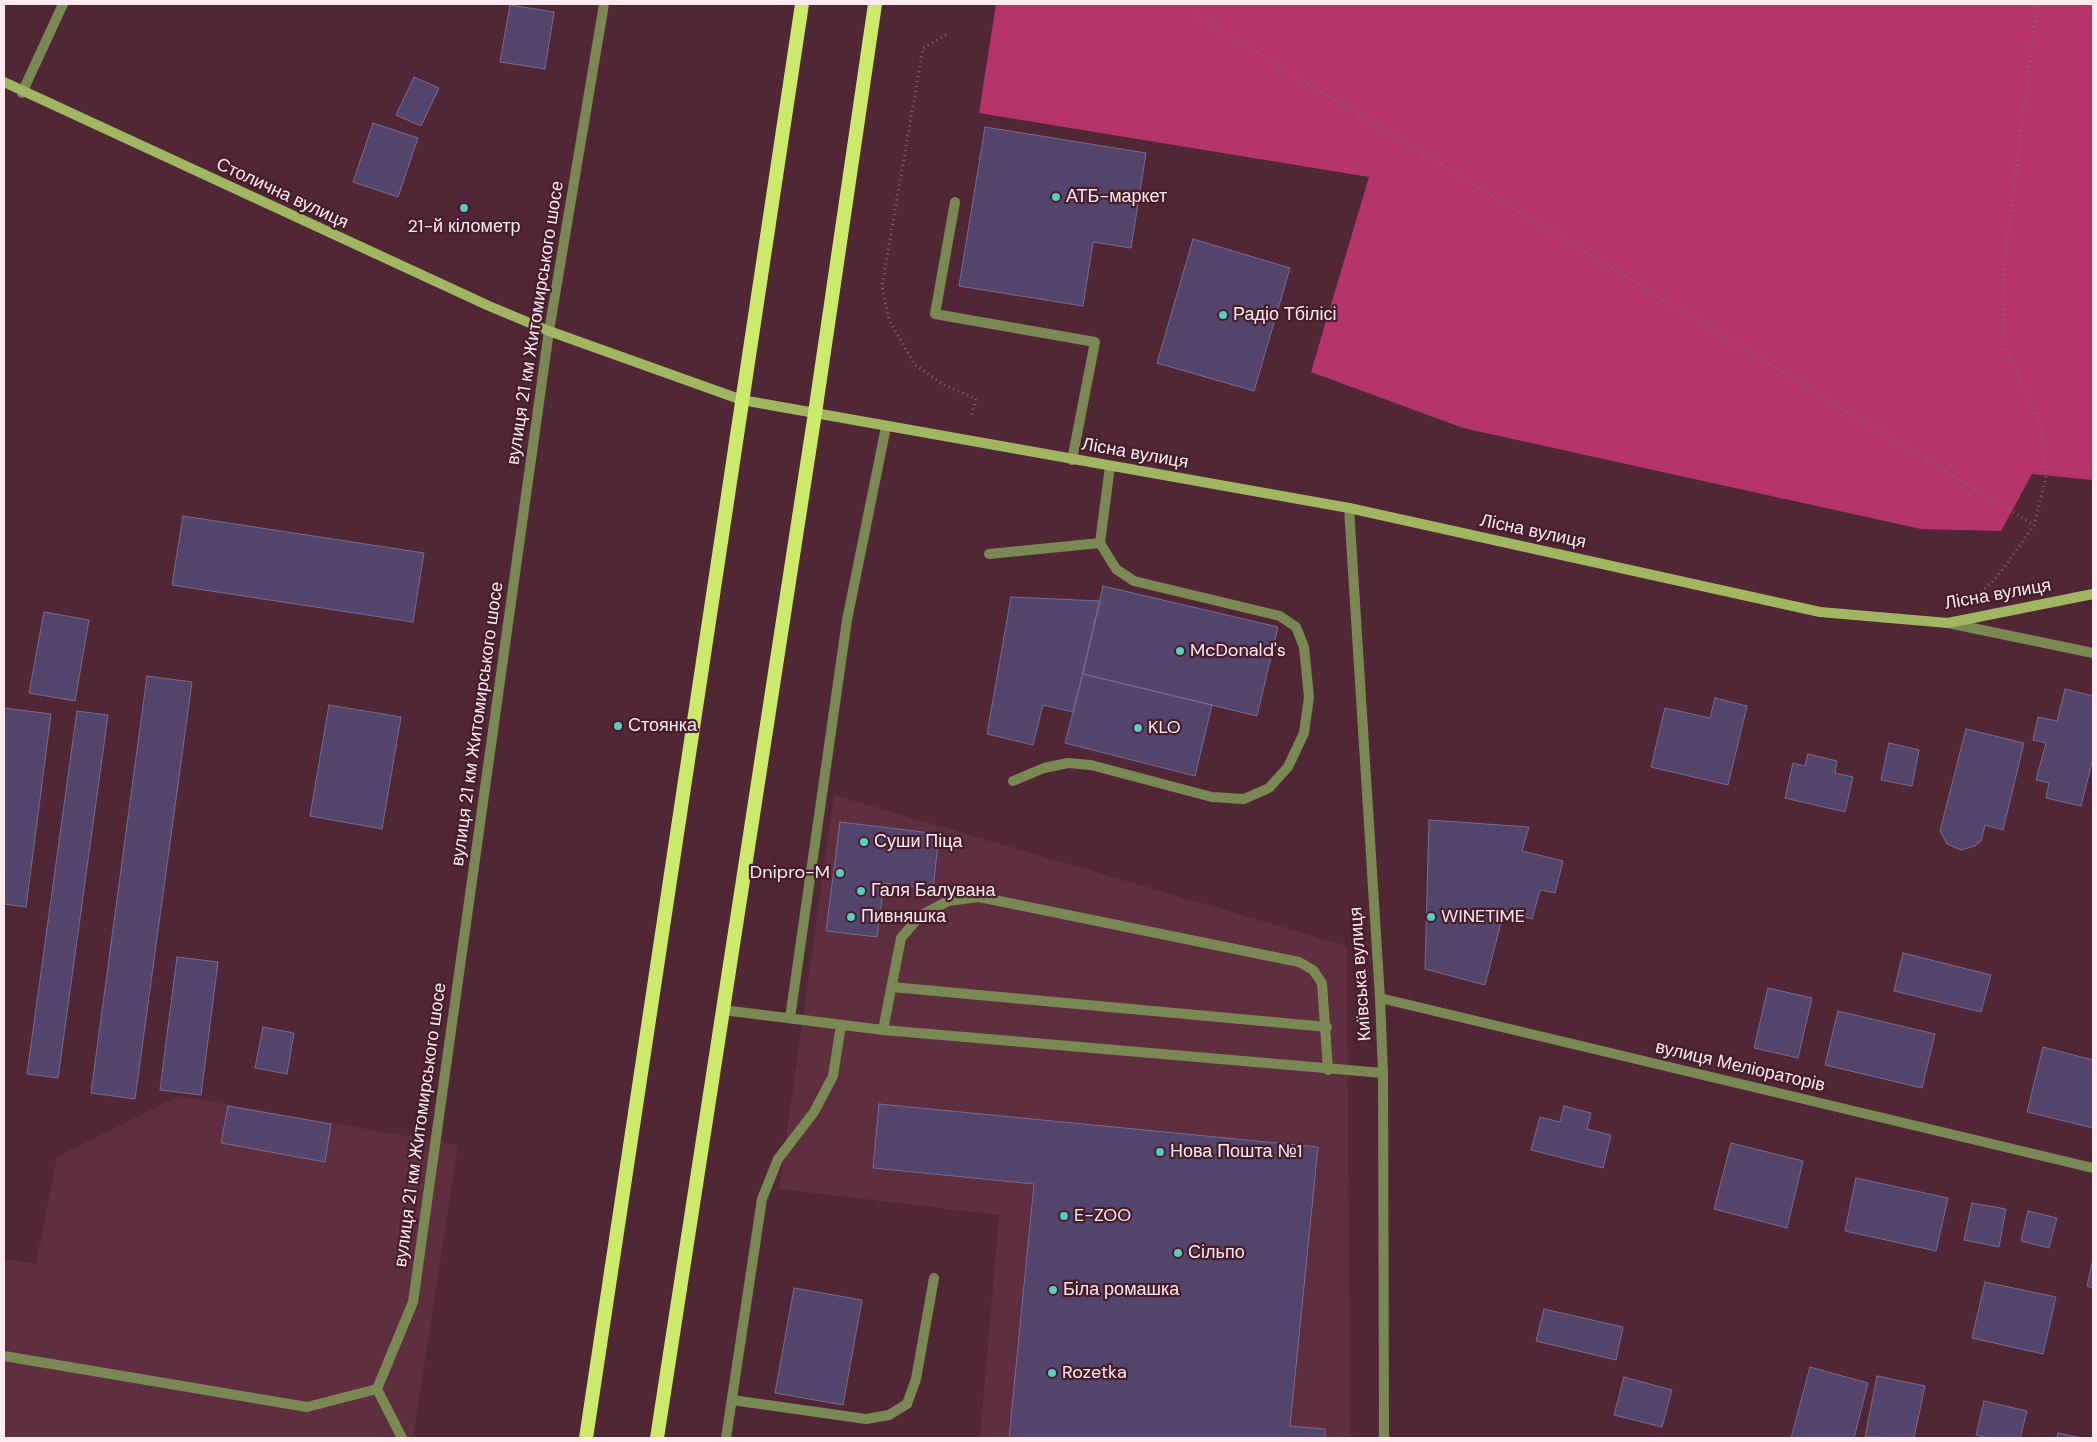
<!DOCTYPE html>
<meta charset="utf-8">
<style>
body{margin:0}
#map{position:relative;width:2097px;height:1442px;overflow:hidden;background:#512735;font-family:"DM Sans",sans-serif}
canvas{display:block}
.frame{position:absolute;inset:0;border:5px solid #fdebf0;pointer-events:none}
</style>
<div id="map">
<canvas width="2097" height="1442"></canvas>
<div class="frame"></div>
</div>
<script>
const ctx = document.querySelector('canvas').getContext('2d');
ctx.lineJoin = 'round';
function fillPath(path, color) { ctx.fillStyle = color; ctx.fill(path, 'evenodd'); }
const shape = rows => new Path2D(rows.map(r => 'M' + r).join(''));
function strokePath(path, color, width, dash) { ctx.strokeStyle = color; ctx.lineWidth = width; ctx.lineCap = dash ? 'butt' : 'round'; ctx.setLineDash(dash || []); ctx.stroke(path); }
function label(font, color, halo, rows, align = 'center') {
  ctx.font = font + ' "DM Sans",sans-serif'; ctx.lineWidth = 4.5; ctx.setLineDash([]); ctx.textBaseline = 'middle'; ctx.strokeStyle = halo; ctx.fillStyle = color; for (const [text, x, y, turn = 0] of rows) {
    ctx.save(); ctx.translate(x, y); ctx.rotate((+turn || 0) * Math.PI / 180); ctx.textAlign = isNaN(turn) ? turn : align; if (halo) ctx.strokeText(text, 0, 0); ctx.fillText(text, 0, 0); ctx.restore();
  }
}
const built = shape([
 [834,795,1347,946,1350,1438,980,1438,999,1215,779,1189],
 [178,1096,458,1145,413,1438,4,1438,4,1259,36,1264,57,1157]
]);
const forest = shape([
 [996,4,2093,4,2093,480,2032,474,2001,531,1921,529,1463,428,1311,372,1369,177,979,113]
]);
const building = shape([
 [510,5,554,12,545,69,500,62,510,5],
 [414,77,439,88,421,126,396,115,414,77],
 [373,123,418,138,398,197,353,182,373,123],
 [985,127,1146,153,1131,248,1093,242,1083,306,959,286,985,127],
 [1193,239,1290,268,1254,391,1157,363,1193,239],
 [183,516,424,553,413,622,172,585,183,516],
 [1103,586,1278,627,1257,716,1083,674,1103,586],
 [1011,597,1100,601,1073,712,1043,705,1033,745,987,734,1011,597],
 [44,612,89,620,75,701,29,693,44,612],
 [1083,674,1212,705,1195,776,1065,743,1083,674],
 [147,676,192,682,135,1099,91,1093,147,676],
 [2065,689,2093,696,2093,758,2081,806,2046,798,2049,783,2036,780,2046,743,2033,740,2038,717,2057,721,2065,689],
 [1715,698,1747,706,1728,785,1651,767,1665,708,1710,718,1715,698],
 [329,705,401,717,382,829,310,816,329,705],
 [4,708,51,714,26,907,4,904,4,708],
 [77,711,108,715,58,1078,27,1074,77,711],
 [1966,729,2024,743,2003,830,1985,825,1981,841,1975,846,1961,850,1947,844,1940,831,1966,729],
 [1889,743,1919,750,1912,786,1881,780,1889,743],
 [1808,754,1837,761,1835,773,1853,777,1845,812,1785,798,1793,763,1805,766,1808,754],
 [1429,820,1529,827,1522,851,1563,861,1555,893,1540,890,1532,919,1504,911,1485,985,1425,969,1429,820],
 [840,822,939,834,933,889,884,883,877,937,826,931,840,822],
 [1903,953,1991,975,1981,1012,1894,991,1903,953],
 [177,957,218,962,201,1095,160,1090,177,957],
 [1768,988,1812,998,1798,1058,1754,1048,1768,988],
 [1838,1011,1935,1034,1922,1088,1825,1065,1838,1011],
 [263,1027,294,1033,287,1074,255,1068,263,1027],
 [2043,1047,2093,1060,2093,1128,2027,1112,2043,1047],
 [879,1104,1318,1147,1290,1426,1325,1429,1325,1438,1009,1438,1034,1184,873,1168,879,1104],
 [228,1106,331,1124,325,1162,221,1143,228,1106],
 [1564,1106,1591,1113,1587,1129,1611,1135,1603,1168,1531,1150,1540,1117,1560,1122,1564,1106],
 [1731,1143,1803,1161,1787,1228,1714,1209,1731,1143],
 [1856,1178,1948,1198,1936,1251,1845,1231,1856,1178],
 [1972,1203,2006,1209,1999,1247,1964,1240,1972,1203],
 [2028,1211,2057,1218,2049,1248,2021,1241,2028,1211],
 [2093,1259,2093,1288,2087,1286,2093,1259],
 [1985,1282,2056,1297,2043,1354,1972,1338,1985,1282],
 [794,1288,862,1300,843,1405,775,1393,794,1288],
 [1544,1309,1623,1327,1616,1360,1536,1341,1544,1309],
 [1810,1367,1868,1383,1854,1438,1791,1438,1810,1367],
 [1877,1376,1925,1386,1914,1438,1865,1437,1877,1376],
 [1624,1377,1672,1390,1662,1427,1614,1415,1624,1377],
 [1984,1401,2027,1411,2020,1438,1989,1438,1976,1435,1984,1401],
 [2058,1433,2082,1438,2057,1438,2058,1433]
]);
const path = shape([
 [1197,16,2034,525],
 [946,35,923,48,882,286,889,320,915,365,944,385,976,399,971,418],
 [1981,592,1998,576,2034,525,2046,478,2041,427,2004,343,2004,265,2037,4]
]);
const service = shape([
 [22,93,63,4],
 [955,202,935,314,1095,342,1072,460],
 [989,554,1100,543],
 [1013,781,1044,768,1068,763,1091,765,1212,797,1244,799,1269,788,1288,767,1304,733,1309,697,1304,647,1296,627,1280,616,1134,581,1116,569,1100,543,1110,466],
 [892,987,1327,1027],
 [723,1010,883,1030,1383,1073],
 [790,1018,847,620,886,427],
 [883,1030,901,938,920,916,948,901,979,897,1299,962,1313,970,1322,983,1328,1070],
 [4,1356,307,1407,377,1389,402,1438],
 [732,1400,866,1419,889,1415,907,1404,916,1379,934,1278],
 [726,1438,762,1199,778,1159,814,1112,833,1076,841,1025]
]);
const minor = shape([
 [1349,508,1380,998,1383,1073,1384,1438],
 [1948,623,2093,653],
 [1380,998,2093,1168],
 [377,1389,413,1302,549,331,604,4]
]);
const secondary = shape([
 [4,82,489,306,549,331,742,400,1349,508,1820,612,1948,623,2093,594]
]);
const trunk = shape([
 [586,1438,802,4],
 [657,1438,815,413,875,4]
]);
const markers = [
 [1056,197,5,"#5bcebb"],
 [464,208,5,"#5bcebb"],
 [1223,315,5,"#5bcebb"],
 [1180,651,5,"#5bcebb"],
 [618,726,5,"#5bcebb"],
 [1138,728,5,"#5bcebb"],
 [864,842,5,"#5bcebb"],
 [840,873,5,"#5bcebb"],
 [861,891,5,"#5bcebb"],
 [851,917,5,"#5bcebb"],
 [1431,917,5,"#5bcebb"],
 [1160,1152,5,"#5bcebb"],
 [1064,1216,5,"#5bcebb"],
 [1178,1253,5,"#5bcebb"],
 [1053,1290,5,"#5bcebb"],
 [1052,1373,5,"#5bcebb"]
];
const streetNames = [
 ["Столична вулиця",282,194,25],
 ["вулиця 21 км Житомирського шосе",536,323,-81],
 ["Лісна вулиця",1135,454,10],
 ["Лісна вулиця",1533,532,12],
 ["Лісна вулиця",1998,595,-10],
 ["вулиця 21 км Житомирського шосе",478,724,-82],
 ["Київська вулиця",1361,974,-94],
 ["вулиця Меліораторів",1740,1067,13],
 ["вулиця 21 км Житомирського шосе",421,1125,-82]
];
const poiNames = [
 ["АТБ-маркет",1066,197],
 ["21-й кілометр",464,227,"center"],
 ["Радіо Тбілісі",1233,315],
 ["McDonald's",1190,651],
 ["Стоянка",628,726],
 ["KLO",1148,728],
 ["Суши Піца",874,842],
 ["Dnipro-M",830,873,"right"],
 ["Галя Балувана",871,891],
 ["Пивняшка",861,917],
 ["WINETIME",1441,917],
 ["Нова Пошта №1",1170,1152],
 ["E-ZOO",1074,1216],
 ["Сільпо",1188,1253],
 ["Біла ромашка",1063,1290],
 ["Rozetka",1062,1373]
];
fillPath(built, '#5f2e3f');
fillPath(forest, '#b63568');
fillPath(building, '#54456c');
strokePath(building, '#796b94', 1);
strokePath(path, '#86646f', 3, [1, 4]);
strokePath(service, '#7a8854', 10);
strokePath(minor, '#7a8854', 10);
strokePath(secondary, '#a0b660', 10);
strokePath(trunk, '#cbe96a', 14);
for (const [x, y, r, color] of markers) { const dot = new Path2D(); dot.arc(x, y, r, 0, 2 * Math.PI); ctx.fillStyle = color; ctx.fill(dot); strokePath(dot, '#461d2b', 2); }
label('18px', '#fdebf0', '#461d2b', streetNames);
label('18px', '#fdebf0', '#461d2b', poiNames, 'left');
</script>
